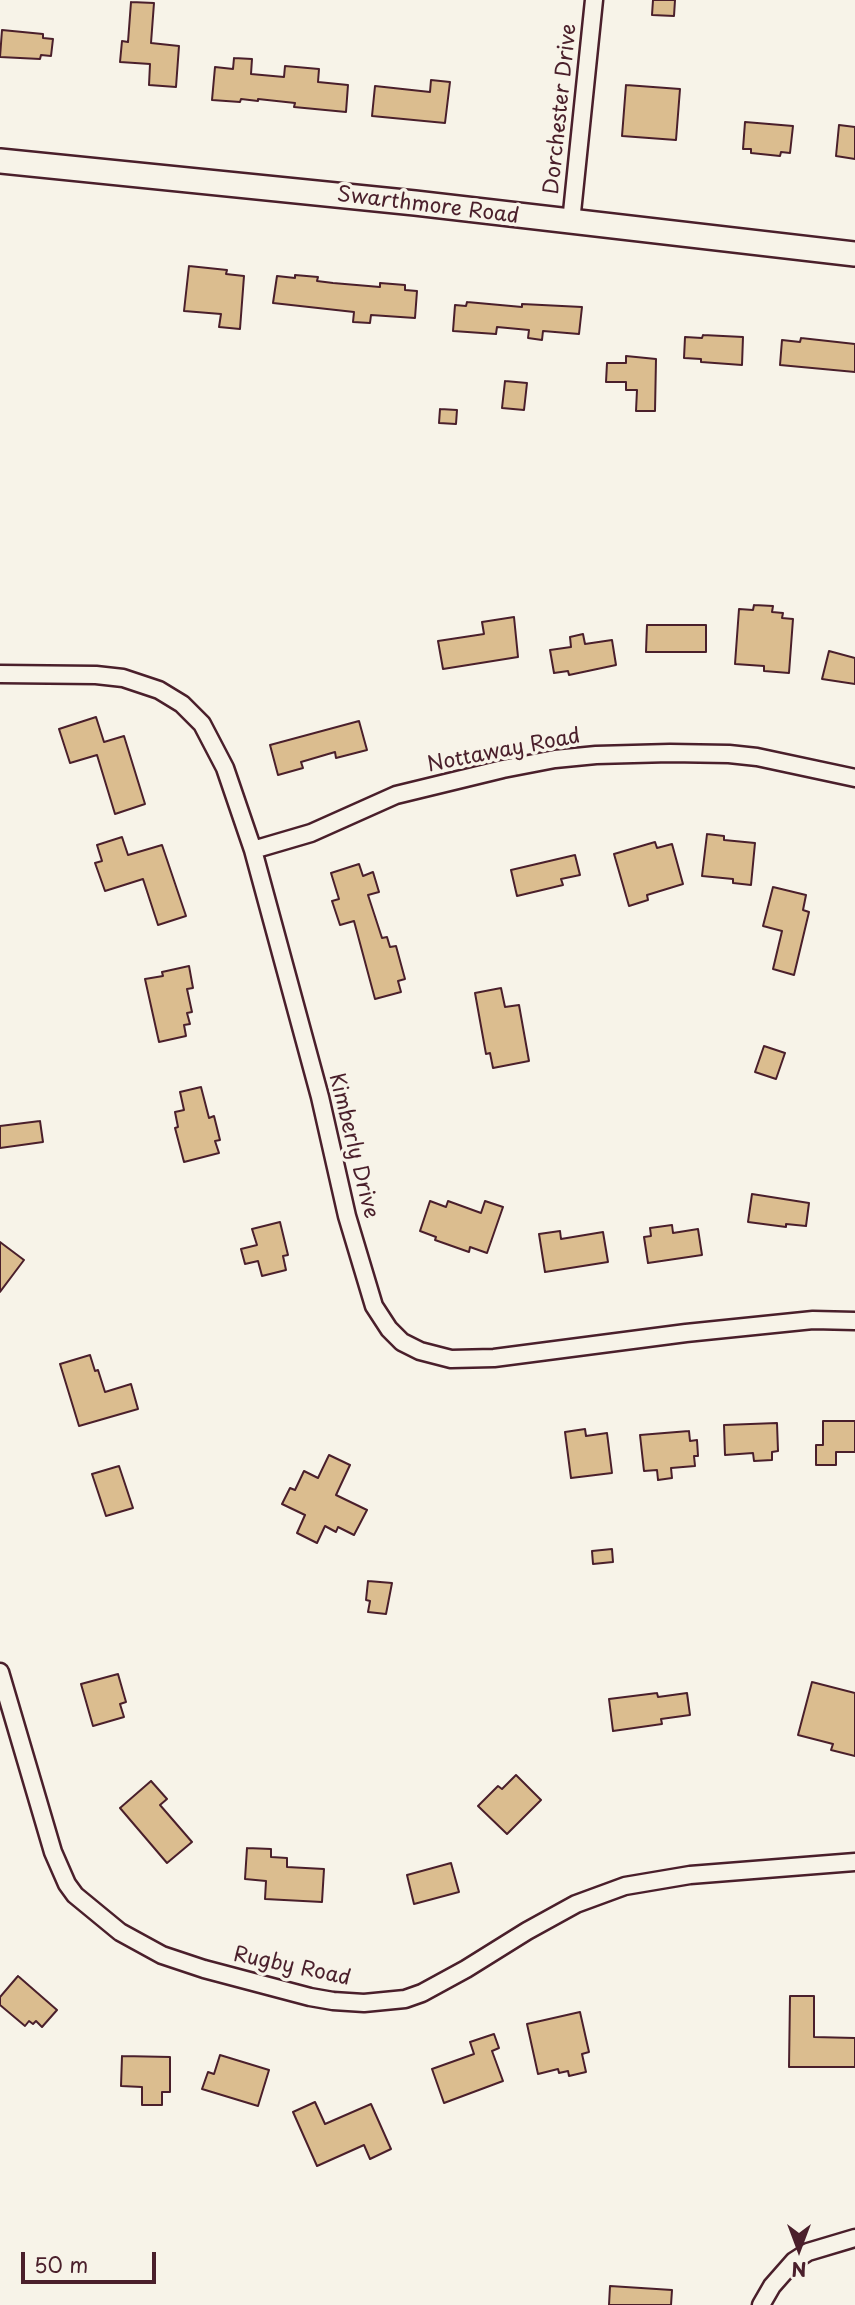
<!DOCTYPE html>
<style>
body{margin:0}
#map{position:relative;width:855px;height:2305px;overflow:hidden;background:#f7f3e8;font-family:"Playpen Sans",sans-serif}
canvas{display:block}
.north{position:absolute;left:764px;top:2214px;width:70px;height:70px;-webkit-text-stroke:5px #f7f3e8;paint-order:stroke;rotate:180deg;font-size:19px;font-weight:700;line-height:28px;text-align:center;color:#4a1f2b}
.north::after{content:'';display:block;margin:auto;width:24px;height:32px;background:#4a1f2b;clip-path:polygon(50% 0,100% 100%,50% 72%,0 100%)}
.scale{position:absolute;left:21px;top:2252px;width:135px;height:32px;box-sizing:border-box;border:4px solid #4a1f2b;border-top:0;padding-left:9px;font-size:21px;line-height:24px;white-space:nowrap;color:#4a1f2b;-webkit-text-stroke:5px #f7f3e8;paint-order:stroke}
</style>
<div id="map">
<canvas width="855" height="2305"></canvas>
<div class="north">N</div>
<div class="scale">50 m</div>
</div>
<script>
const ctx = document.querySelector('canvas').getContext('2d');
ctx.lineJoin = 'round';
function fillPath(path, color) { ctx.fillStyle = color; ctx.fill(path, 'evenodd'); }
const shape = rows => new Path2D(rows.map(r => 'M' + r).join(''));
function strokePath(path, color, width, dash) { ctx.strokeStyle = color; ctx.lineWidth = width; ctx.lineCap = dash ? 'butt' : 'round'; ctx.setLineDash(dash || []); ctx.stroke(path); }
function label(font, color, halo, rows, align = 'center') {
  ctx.font = font + ' "Playpen Sans",sans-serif'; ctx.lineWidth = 7; ctx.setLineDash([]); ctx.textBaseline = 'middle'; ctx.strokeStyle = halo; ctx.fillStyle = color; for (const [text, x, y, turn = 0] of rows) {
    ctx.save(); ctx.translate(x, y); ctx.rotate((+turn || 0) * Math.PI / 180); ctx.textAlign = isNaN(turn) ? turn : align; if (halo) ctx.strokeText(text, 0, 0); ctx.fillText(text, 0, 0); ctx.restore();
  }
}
const building = shape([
 [653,0,675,0,674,16,652,15,653,0],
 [131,2,154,3,151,43,179,46,176,87,149,85,150,64,120,62,122,41,128,42,131,2],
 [2,30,43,34,43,38,53,39,51,56,41,55,40,59,0,57,2,30],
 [234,58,252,59,251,74,284,77,285,66,319,69,318,82,348,85,346,112,294,107,295,103,258,99,258,101,241,99,240,102,212,100,215,67,233,69,234,58],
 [431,80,450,82,445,123,372,116,375,86,430,92,431,80],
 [626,85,680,89,676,140,622,136,626,85],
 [745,122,793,126,790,153,781,152,780,156,751,153,751,149,743,149,745,122],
 [839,125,855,127,855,159,836,156,839,125],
 [189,266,227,270,226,274,244,276,240,329,219,327,221,314,184,311,189,266],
 [295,275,318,277,317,281,333,283,380,287,380,283,405,285,405,290,417,291,415,318,371,315,370,323,353,322,354,312,273,303,277,276,295,278,295,275],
 [467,302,522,307,522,304,582,307,579,334,543,331,542,340,528,338,529,330,497,327,496,334,453,331,455,305,466,306,467,302],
 [703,335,743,337,742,365,701,362,701,359,684,358,685,337,702,338,703,335],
 [801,338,855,344,855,372,780,365,782,340,800,342,801,338],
 [626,356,656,359,655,411,636,411,637,390,626,390,626,382,606,382,607,363,626,363,626,356],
 [505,381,527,383,524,410,502,408,505,381],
 [440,409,457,410,456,424,439,423,440,409],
 [754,605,773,606,772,612,783,613,782,618,793,619,789,673,764,671,764,666,735,664,739,609,753,610,754,605],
 [514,617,518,657,443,669,438,641,484,634,482,622,514,617],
 [647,625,706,625,706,652,646,652,647,625],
 [583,634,585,644,612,640,616,665,569,675,568,671,554,673,550,650,571,647,570,637,583,634],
 [829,651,855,658,855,684,822,679,829,651],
 [96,717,104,742,124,736,145,804,115,814,97,755,70,763,59,729,96,717],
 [359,721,367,750,336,758,335,752,301,762,303,768,278,775,270,745,359,721],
 [707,834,724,836,724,840,755,843,751,885,733,883,733,879,702,876,707,834],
 [122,837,128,855,162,845,186,916,158,925,143,879,105,891,95,863,102,861,97,845,122,837],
 [655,842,657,848,672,844,683,884,647,895,648,900,629,906,614,854,655,842],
 [575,855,580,875,561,879,563,885,517,896,511,870,575,855],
 [359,864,363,876,373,872,379,892,368,895,382,938,387,937,390,947,396,946,405,979,398,981,401,992,375,999,354,921,340,925,332,901,339,899,331,873,359,864],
 [773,887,806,895,803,910,809,912,794,975,773,969,782,931,763,926,773,887],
 [189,966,193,988,187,989,192,1012,187,1013,190,1024,184,1025,186,1036,159,1042,145,979,163,976,162,972,189,966],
 [501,988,505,1007,519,1005,529,1061,493,1068,490,1053,486,1054,475,993,501,988],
 [764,1046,785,1053,776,1079,755,1072,764,1046],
 [201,1087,209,1118,214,1116,220,1140,215,1141,219,1153,184,1162,175,1128,178,1127,175,1112,184,1110,180,1092,201,1087],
 [40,1121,43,1142,0,1148,0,1126,40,1121],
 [752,1194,809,1203,806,1226,786,1224,786,1227,748,1222,752,1194],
 [430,1201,446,1207,448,1201,481,1213,485,1201,503,1207,487,1253,470,1247,469,1252,435,1240,436,1237,420,1231,430,1201],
 [280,1222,288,1255,283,1256,286,1270,262,1276,258,1261,245,1264,241,1249,257,1245,252,1229,280,1222],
 [672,1225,673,1233,698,1229,702,1255,648,1263,644,1237,651,1236,650,1228,672,1225],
 [560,1231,561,1239,603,1232,608,1262,545,1272,539,1234,560,1231],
 [0,1242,24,1260,0,1292,0,1242],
 [90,1355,95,1371,98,1370,105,1392,131,1384,138,1409,79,1426,60,1364,90,1355],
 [823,1421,855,1421,855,1452,836,1452,836,1465,816,1465,816,1445,823,1445,823,1421],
 [777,1423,778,1451,772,1452,772,1460,754,1461,753,1453,725,1455,724,1425,777,1423],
 [585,1429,586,1436,607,1433,612,1473,571,1478,565,1432,585,1429],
 [689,1431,690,1441,697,1440,698,1456,694,1456,695,1466,671,1468,672,1478,658,1480,657,1470,644,1471,640,1435,689,1431],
 [329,1455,350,1465,336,1495,367,1510,354,1535,338,1527,336,1532,325,1526,317,1543,297,1533,305,1515,282,1504,290,1488,295,1490,304,1471,318,1478,329,1455],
 [119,1466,133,1508,106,1516,92,1474,119,1466],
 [612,1549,613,1562,593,1564,592,1551,612,1549],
 [368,1581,392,1583,386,1614,368,1612,370,1601,366,1600,368,1581],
 [118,1674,126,1702,120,1704,124,1717,93,1726,81,1684,118,1674],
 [812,1682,855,1693,855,1756,831,1750,833,1744,798,1735,812,1682],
 [657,1693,658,1697,687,1693,690,1715,661,1719,662,1724,613,1731,609,1699,657,1693],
 [516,1775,541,1800,507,1834,478,1806,498,1786,502,1789,516,1775],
 [151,1781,167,1799,160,1805,192,1842,167,1863,120,1808,151,1781],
 [247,1848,271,1849,271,1857,287,1858,287,1867,324,1869,322,1902,265,1899,266,1881,245,1879,247,1848],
 [451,1863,459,1892,414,1904,407,1875,451,1863],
 [18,1976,57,2010,42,2027,36,2021,33,2024,29,2021,25,2026,0,2005,0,1997,18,1976],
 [790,1996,814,1996,814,2037,855,2038,855,2067,789,2067,790,1996],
 [580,2012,589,2052,582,2054,586,2072,569,2076,568,2071,559,2073,558,2069,538,2074,527,2024,580,2012],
 [494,2034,499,2048,492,2051,503,2081,444,2103,432,2069,474,2054,470,2042,494,2034],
 [220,2055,269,2070,258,2106,202,2089,208,2072,214,2074,220,2055],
 [122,2056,170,2057,170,2092,162,2092,162,2105,142,2105,142,2087,121,2086,122,2056],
 [315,2102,325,2124,371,2104,391,2149,370,2159,364,2145,317,2166,293,2112,315,2102],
 [610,2286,672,2290,671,2305,609,2305,610,2286]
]);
const street = shape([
 [571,222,594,0],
 [0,674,96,675,123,678,159,690,182,704,202,724,225,768,253,850,320,1097,347,1216,374,1306,389,1329,402,1342,420,1351,451,1359,494,1358,686,1333,813,1320,855,1321],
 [253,850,311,833,396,795,503,769,555,759,596,755,670,753,729,754,757,757,855,778],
 [0,1672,53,1852,67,1884,75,1895,120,1932,162,1955,204,1969,310,1997,333,2001,364,2003,405,1999,422,1993,466,1969,527,1931,576,1904,625,1886,690,1875,855,1862],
 [761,2305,772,2286,794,2261,808,2252,855,2238]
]);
const secondary = shape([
 [0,161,415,203,855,254]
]);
const streetNames = [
 ["Dorchester Drive",561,109,-84],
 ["Swarthmore Road",428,206,7],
 ["Nottaway Road",504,751,-11],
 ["Kimberly Drive",353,1146,76],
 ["Rugby Road",292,1967,12]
];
fillPath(building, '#dbbd8f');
strokePath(building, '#4a1f2b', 2);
strokePath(street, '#4a1f2b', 21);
strokePath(secondary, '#4a1f2b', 28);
strokePath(street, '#f7f3e8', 16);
strokePath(secondary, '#f7f3e8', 23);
label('21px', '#4a1f2b', '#f7f3e8', streetNames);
</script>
